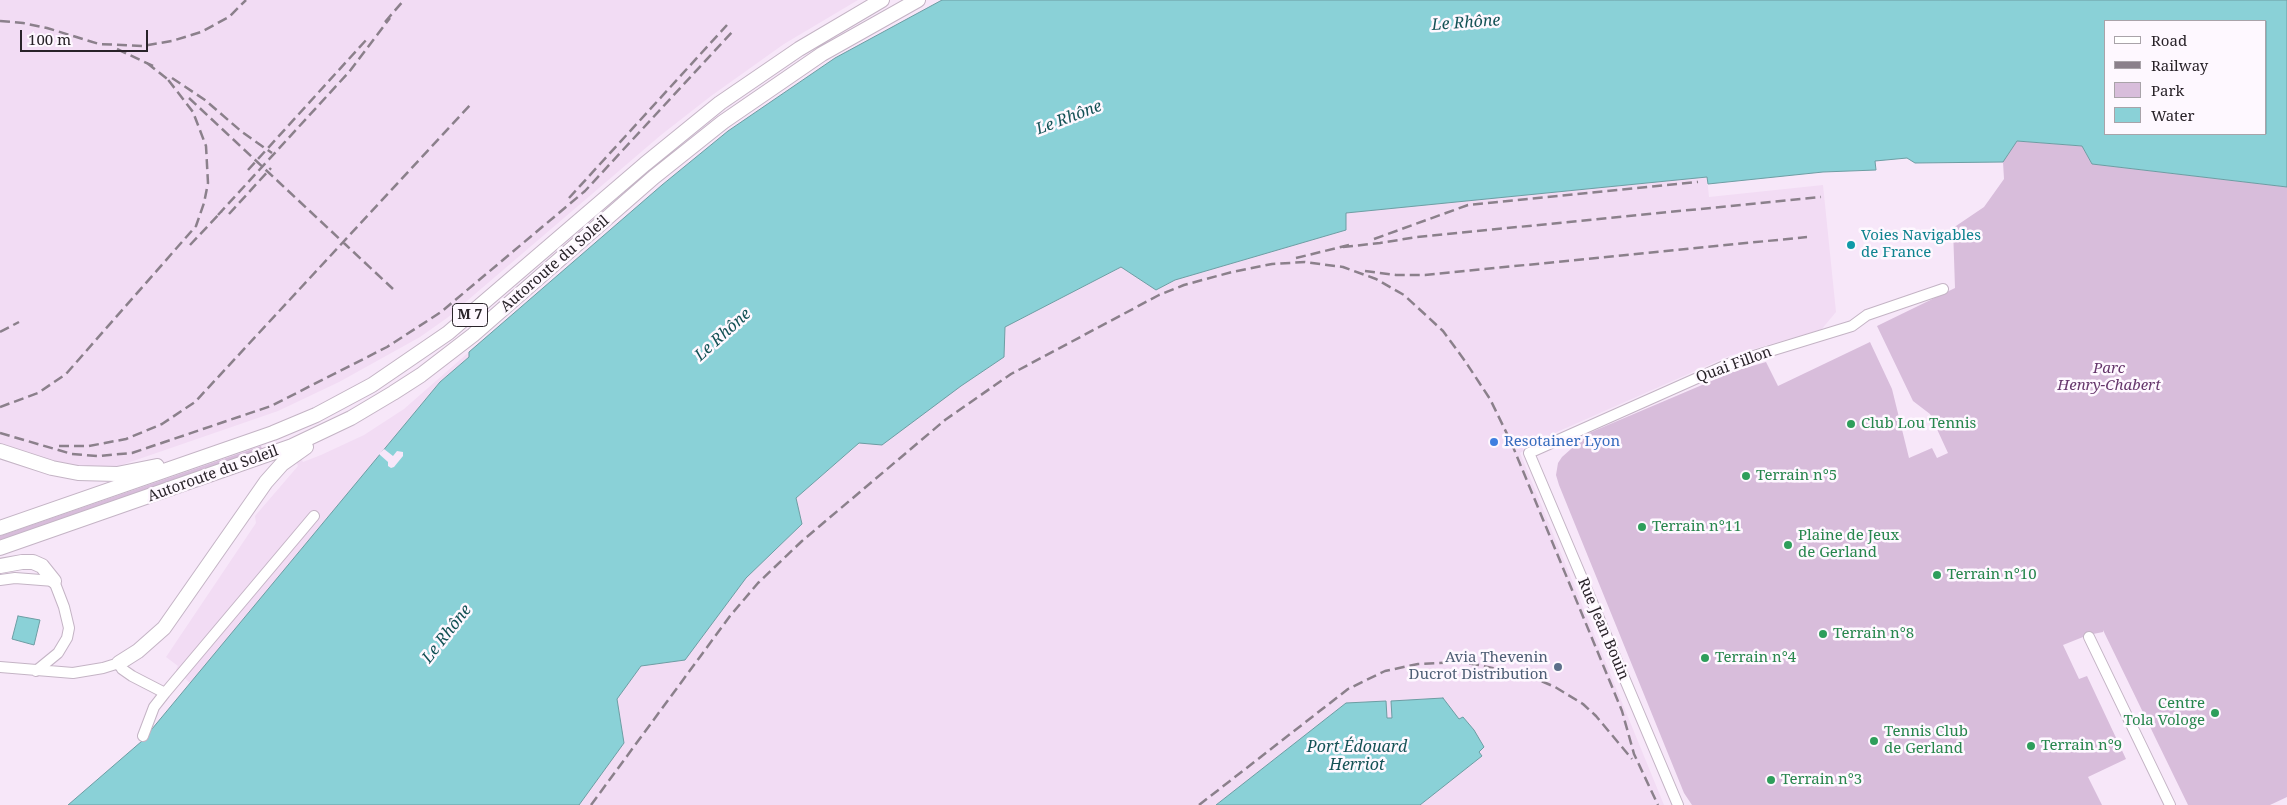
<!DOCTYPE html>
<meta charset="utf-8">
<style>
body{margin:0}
#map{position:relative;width:2287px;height:805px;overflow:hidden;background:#f7e7f9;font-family:"Noto Serif",serif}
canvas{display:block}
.legend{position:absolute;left:2104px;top:20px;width:162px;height:115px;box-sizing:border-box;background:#fef8ff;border:1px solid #a9a3a9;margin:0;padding:6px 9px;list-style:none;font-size:15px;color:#292329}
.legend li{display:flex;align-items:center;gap:10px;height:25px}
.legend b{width:25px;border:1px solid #a9a3a9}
.scale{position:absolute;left:20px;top:30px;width:128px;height:22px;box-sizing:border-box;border:2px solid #292329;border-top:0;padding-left:6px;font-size:15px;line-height:18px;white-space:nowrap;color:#292329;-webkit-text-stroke:4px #fef8ff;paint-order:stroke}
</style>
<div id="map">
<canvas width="2287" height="805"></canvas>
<ul class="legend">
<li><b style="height:6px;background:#fff"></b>Road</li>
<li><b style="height:6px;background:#8b808b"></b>Railway</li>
<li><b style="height:14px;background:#d8bddb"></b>Park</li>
<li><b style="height:14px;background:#8ad1d7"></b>Water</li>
</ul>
<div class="scale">100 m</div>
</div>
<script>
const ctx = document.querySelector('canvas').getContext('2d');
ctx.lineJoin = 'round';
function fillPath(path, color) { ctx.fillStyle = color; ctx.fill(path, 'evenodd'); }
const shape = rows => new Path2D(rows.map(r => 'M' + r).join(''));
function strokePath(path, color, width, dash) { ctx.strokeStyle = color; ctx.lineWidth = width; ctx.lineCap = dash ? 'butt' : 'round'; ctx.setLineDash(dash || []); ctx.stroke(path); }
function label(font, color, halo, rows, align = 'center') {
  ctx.font = font + ' "Noto Serif",serif'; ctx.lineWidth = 5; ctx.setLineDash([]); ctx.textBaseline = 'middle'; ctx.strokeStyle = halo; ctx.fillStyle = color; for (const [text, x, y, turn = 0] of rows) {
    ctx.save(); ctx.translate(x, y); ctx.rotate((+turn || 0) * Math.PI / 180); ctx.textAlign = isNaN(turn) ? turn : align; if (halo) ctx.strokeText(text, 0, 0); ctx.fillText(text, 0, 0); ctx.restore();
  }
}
const built = shape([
 [0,0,858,0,784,44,711,96,661,135,447,318,420,337,339,382,278,411,110,469,66,466,0,444],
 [1707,177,1709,197,1823,185,1836,312,1821,330,1729,356,1557,432,1520,453,1664,805,1420,805,1482,756,1478,752,1484,747,1464,717,1460,719,1392,701,1392,718,1387,718,1346,703,1216,805,579,805,624,743,617,699,641,666,685,659,746,578,802,524,796,498,860,443,961,386,1004,357,1005,327,1121,267,1157,290,1175,280,1346,230,1345,213],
 [469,352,469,357,440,382,191,684,176,670,178,666,166,657,256,523,255,516,298,466,296,461,302,460,303,462,321,455,364,435,404,409]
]);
const green = shape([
 [2017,141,2082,146,2092,164,2287,187,2287,797,2270,805,2188,805,2103,630,2103,632,2088,635,2063,645,2079,679,2087,676,2126,759,2088,777,2102,805,1692,805,1684,793,1559,485,1556,475,1558,463,1562,457,1589,433,1735,371,1766,362,1778,386,1870,342,1892,389,1909,458,1932,448,1937,458,1948,453,1930,414,1913,401,1877,326,1955,288,1953,228,1984,207,2004,179,2003,162],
 [261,446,262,449,0,541,0,536]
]);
const water = shape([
 [942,0,2287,0,2287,187,2092,164,2082,146,2017,141,2003,162,1915,163,1907,158,1875,161,1876,170,1823,172,1708,184,1707,177,1346,213,1346,230,1175,280,1156,290,1121,267,1005,327,1004,357,961,386,882,445,859,443,796,498,802,524,746,578,685,660,641,666,617,699,624,743,579,805,68,805,142,741,440,382,469,357,469,352,662,185,728,131,835,58,942,0],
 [2106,21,2266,21,2266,134,2106,134,2106,21],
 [18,616,40,620,34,645,12,639,18,616],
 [1443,698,1459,719,1463,717,1474,730,1484,747,1479,752,1482,756,1420,805,1216,805,1346,703,1386,701,1387,718,1392,718,1391,701,1443,698]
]);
const pier = shape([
 [384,449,393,456,397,451,403,452,403,456,394,467,391,468,388,466,388,462,379,454]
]);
const minor = shape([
 [0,580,15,578,54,581,64,607,69,628,67,638,58,653,36,671],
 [2089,637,2170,805],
 [0,667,73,673,103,668,119,663,122,669,132,676,165,693,314,516],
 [143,736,154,707,165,693],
 [1678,805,1529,453,1731,363,1852,326,1867,315,1943,289]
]);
const highway = shape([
 [0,451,52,468,78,473,117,474,157,466],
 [0,528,273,433,316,415,372,385,448,333,645,164,720,103,799,49,882,0],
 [0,548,292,446,351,418,393,393,421,375,473,335,654,177,723,122,822,54,918,0],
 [0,566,22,562,33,562,42,566,54,581],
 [119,663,138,651,164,628,266,482,282,464,306,447]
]);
const rail = shape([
 [0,21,23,23,47,28,99,44,142,46,172,41,201,32,229,17,246,0],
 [385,22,404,0],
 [117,49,153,66],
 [147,63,170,81],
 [172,78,205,100,242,132,272,153],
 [189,98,393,289],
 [248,170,367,39],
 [569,198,727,25],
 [229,214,271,168],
 [218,215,349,72,390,18],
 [1374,239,1468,205,1698,182],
 [190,245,222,211],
 [1343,247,1380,243,1417,237,1821,197],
 [1296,258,1349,245],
 [1365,271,1396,275,1425,275,1807,237],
 [0,332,19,322],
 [0,407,38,393,66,374,196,226,204,203,208,183,206,146,193,112,166,77],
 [0,433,72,454,98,456,132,453,271,406,387,347,441,312,585,191,733,31],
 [59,446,89,446,126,439,162,424,195,402,471,104],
 [591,805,730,616,758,583,802,541,945,420,1011,374,1159,295,1184,285,1232,272,1272,264,1305,262,1343,267,1376,279,1404,295,1443,331,1465,361,1490,399,1511,442,1622,711,1634,754,1658,805],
 [1199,805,1348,689,1385,671,1418,664,1460,662,1479,665,1532,677,1555,687,1583,704,1596,716,1632,759]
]);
const markers = [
 [1851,245,5,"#0f9aa8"],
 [1851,424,5,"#2e9e5b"],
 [1494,442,5,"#3f7fe0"],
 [1746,476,5,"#2e9e5b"],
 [1642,527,5,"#2e9e5b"],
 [1788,545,5,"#2e9e5b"],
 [1937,575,5,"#2e9e5b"],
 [1823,634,5,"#2e9e5b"],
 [1705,658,5,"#2e9e5b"],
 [1558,667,5,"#5c6f8a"],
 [2215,713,5,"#2e9e5b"],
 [1874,741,5,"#2e9e5b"],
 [2031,746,5,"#2e9e5b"],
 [1771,780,5,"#2e9e5b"]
];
const shields = [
 [470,315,35]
];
const shieldNames = [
 ["M 7",470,315]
];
const cultureNames = [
 ["Voies Navigables",1861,236],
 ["de France",1861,253]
];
const streetNames = [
 ["Autoroute du Soleil",555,264,-41],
 ["Quai Fillon",1734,365,-20],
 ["Autoroute du Soleil",213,474,-20],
 ["Rue Jean Bouin",1603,629,67]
];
const parkNames = [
 ["Parc",2109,369],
 ["Henry-Chabert",2109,386]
];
const leisureNames = [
 ["Club Lou Tennis",1861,424],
 ["Terrain n°5",1756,476],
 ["Terrain n°11",1652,527],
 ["Plaine de Jeux",1798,536],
 ["de Gerland",1798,553],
 ["Terrain n°10",1947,575],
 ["Terrain n°8",1833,634],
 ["Terrain n°4",1715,658],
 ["Centre",2205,704,"right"],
 ["Tola Vologe",2205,721,"right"],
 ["Tennis Club",1884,732],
 ["de Gerland",1884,749],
 ["Terrain n°9",2041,746],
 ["Terrain n°3",1781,780]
];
const shopNames = [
 ["Resotainer Lyon",1504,442]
];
const serviceNames = [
 ["Avia Thevenin",1548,658],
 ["Ducrot Distribution",1548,675]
];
const waterNames = [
 ["Le Rhône",1466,23,-4],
 ["Le Rhône",1069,118,-21],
 ["Le Rhône",723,335,-42],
 ["Le Rhône",447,634,-52],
 ["Port Édouard",1357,747],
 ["Herriot",1357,765]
];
fillPath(built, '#f2dcf4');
fillPath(green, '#d8bddb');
fillPath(water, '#8ad1d7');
strokePath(water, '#6d9da3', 1);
fillPath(pier, '#f7e7f9');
strokePath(minor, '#c4b4c5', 12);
strokePath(highway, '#c4b4c5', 16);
strokePath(minor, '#fff', 10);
strokePath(highway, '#fff', 14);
strokePath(rail, '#8b808b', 2.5, [10, 5]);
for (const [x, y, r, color] of markers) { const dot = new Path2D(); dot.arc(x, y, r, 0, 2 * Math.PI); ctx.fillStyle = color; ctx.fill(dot); strokePath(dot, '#fef8ff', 2); }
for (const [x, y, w] of shields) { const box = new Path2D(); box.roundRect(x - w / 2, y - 11.5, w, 23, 4); ctx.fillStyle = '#fef8ff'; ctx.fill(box); strokePath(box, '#292329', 1); }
label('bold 14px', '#292329', null, shieldNames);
label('15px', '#0d838f', '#fef8ff', cultureNames, 'left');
label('15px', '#292329', '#fef8ff', streetNames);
label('italic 15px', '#66376c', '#fef8ff', parkNames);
label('15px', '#27864d', '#fef8ff', leisureNames, 'left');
label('15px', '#366cbe', '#fef8ff', shopNames, 'left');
label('15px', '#4e5e75', '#fef8ff', serviceNames, 'right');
label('italic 16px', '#145256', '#fef8ff', waterNames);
</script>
